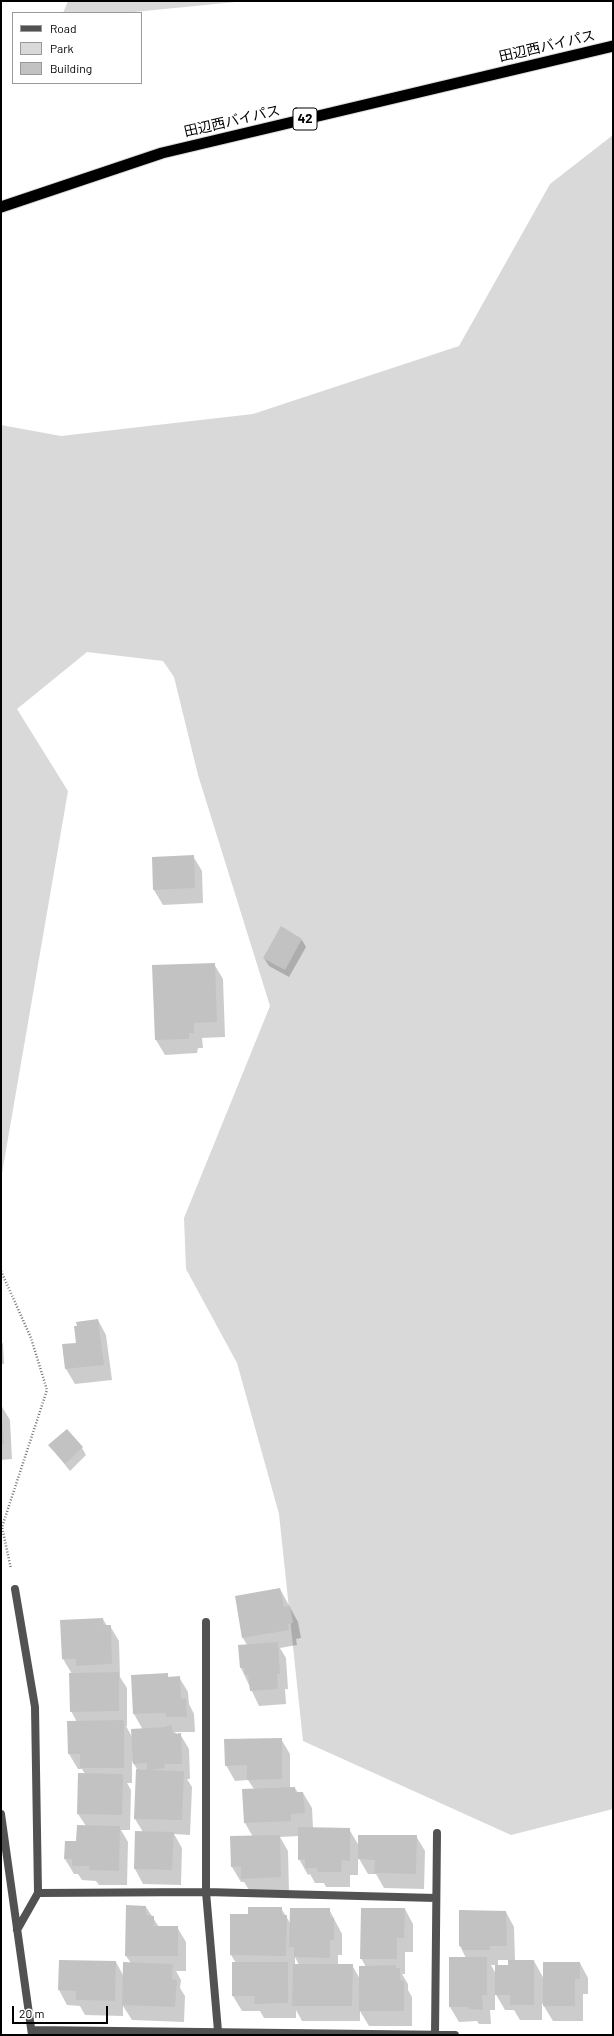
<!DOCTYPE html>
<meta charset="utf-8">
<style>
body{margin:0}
#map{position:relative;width:614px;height:2036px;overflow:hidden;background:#fff;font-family:Barlow,sans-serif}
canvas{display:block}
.frame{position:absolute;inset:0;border:2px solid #000;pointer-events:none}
.legend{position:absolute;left:12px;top:12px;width:130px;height:72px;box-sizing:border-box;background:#fff;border:1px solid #999;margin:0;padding:5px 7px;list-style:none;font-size:12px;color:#000}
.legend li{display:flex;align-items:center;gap:8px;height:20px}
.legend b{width:20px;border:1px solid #999}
.scale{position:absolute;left:12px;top:2006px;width:96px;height:18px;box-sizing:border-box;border:2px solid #000;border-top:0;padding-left:5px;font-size:12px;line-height:14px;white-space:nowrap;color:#000;-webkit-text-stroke:3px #fff;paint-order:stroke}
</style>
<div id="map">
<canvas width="614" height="2036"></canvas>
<div class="frame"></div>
<ul class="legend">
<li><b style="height:5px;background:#525252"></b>Road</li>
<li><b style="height:11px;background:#d9d9d9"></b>Park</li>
<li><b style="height:11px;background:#c2c2c2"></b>Building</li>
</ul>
<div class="scale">20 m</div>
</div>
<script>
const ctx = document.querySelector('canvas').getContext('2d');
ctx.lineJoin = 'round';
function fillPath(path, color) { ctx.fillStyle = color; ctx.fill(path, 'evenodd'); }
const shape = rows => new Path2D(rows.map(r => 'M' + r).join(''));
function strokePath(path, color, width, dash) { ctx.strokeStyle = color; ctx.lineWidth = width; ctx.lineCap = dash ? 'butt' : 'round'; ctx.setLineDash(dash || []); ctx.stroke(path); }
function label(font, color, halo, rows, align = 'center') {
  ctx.font = font + ' Barlow,"Noto Sans JP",sans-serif'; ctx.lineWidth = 4; ctx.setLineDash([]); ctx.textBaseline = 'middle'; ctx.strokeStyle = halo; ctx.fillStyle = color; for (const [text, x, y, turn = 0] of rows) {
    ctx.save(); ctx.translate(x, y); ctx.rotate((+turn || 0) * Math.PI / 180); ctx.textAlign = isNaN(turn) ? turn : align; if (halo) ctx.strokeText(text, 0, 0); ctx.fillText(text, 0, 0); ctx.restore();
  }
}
const green = shape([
 [68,1,246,1,124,13,63,13],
 [613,135,613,1809,511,1835,303,1741,279,1514,237,1363,186,1269,184,1218,270,1006,198,775,174,677,163,661,87,652,17,709,68,791,1,1179,1,425,61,436,253,414,459,346,550,184]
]);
const shadow = shape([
 [193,856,202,871,203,903,163,905,154,890],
 [302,940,306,947,289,977,269,966,264,958],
 [214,964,223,979,225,1037,202,1038,203,1048,198,1048,197,1053,165,1055,156,1040],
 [98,1320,106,1335,112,1380,75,1384,66,1369,63,1345,78,1344],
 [1,1340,3,1344,4,1364,1,1364],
 [1,1405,10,1420,12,1459,1,1460],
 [50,1446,82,1448,86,1455,70,1471],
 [280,1589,298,1622,301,1638,296,1639,297,1645,280,1648,286,1658,288,1689,285,1689,286,1704,259,1706,241,1668,247,1645,243,1638,236,1597],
 [103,1619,107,1626,110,1626,119,1641,120,1677,127,1688,127,1726,126,1726,132,1737,143,1730,134,1714,132,1676,167,1674,169,1678,179,1677,188,1692,189,1704,194,1714,195,1732,175,1732,177,1735,180,1734,189,1749,190,1779,187,1779,192,1787,190,1835,174,1834,182,1848,181,1885,143,1884,135,1869,143,1832,135,1819,137,1769,132,1761,132,1783,127,1783,131,1790,130,1830,121,1830,128,1842,127,1885,99,1885,96,1881,82,1880,78,1874,74,1874,65,1859,66,1842,77,1842,86,1826,78,1814,85,1774,82,1769,78,1769,69,1754,68,1722,77,1722,71,1711,72,1674,63,1659,61,1621],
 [281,1739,290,1754,290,1788,295,1788,298,1793,303,1793,312,1808,313,1828,349,1829,359,1846,416,1836,425,1851,424,1889,384,1888,376,1874,368,1874,358,1857,358,1875,350,1875,350,1887,326,1887,324,1883,315,1883,310,1874,308,1875,299,1859,299,1836,280,1837,288,1851,289,1892,251,1893,244,1882,241,1882,232,1867,253,1837,245,1823,254,1789,248,1780,235,1781,226,1765],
 [146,1907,159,1927,177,1927,186,1942,186,1971,176,1971,181,1980,180,1988,185,1996,184,2022,132,2020,123,2006,123,2016,85,2015,80,2006,67,2005,59,1990,60,1961,116,1962,124,1977,131,1963,126,1956],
 [281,1908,290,1923,329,1909,342,1934,342,1955,338,1955,338,1965,352,1965,360,1979,366,1967,361,1958,405,1909,413,1924,413,1952,405,1952,405,1974,402,1974,408,1984,408,1990,412,1997,412,2026,369,2026,360,2011,360,2021,302,2021,296,2010,296,2018,264,2018,260,2011,242,2011,233,1996,233,1963,236,1963,231,1955,249,1915],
 [295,1957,299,1965,295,1965],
 [506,1912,514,1927,515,1961,534,1961,544,1979,580,1963,588,1978,588,1994,583,1994,583,2021,553,2021,542,2003,542,2020,520,2020,514,2010,505,2010,495,1993,495,2010,490,2010,491,2024,479,2024,477,2021,459,2022,450,2007,466,1958,460,1946],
 [498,1960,509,1960,509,1966,498,1966],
 [491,1965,496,1965,496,1974]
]);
const building = shape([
 [194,855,195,888,153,890,152,857],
 [281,926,302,939,285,970,263,958],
 [215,963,217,1022,194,1023,194,1033,189,1033,189,1039,155,1040,152,965],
 [98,1319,104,1365,65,1369,62,1344,76,1343,74,1326,77,1326,76,1322],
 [1,1416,2,1416,4,1444,1,1444],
 [67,1429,83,1447,65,1464,48,1445],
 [280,1588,284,1607,290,1606,293,1623,288,1624,289,1630,242,1638,235,1596],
 [103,1618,103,1625,111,1625,112,1664,76,1666,76,1659,62,1659,60,1620],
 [278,1642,280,1674,277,1674,278,1689,250,1691,248,1675,245,1675,244,1668,240,1668,238,1645],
 [119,1672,119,1711,70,1712,69,1673],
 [168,1673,168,1677,180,1676,181,1699,186,1698,187,1717,166,1717,166,1713,133,1714,131,1675],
 [124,1720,124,1768,80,1768,80,1754,68,1754,67,1721],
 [172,1725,173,1734,181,1733,182,1764,164,1764,165,1768,150,1770,184,1771,182,1820,134,1819,136,1769,147,1770,147,1763,133,1764,131,1729,165,1727,166,1726],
 [282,1738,282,1779,247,1780,247,1765,225,1766,224,1739],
 [78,1773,123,1774,122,1815,77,1814],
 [295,1787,295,1792,303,1792,305,1813,291,1814,291,1821,244,1823,242,1789],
 [77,1825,120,1826,119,1871,89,1870,89,1866,72,1866,72,1859,64,1859,65,1841,76,1841],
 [298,1827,350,1828,350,1861,342,1860,341,1872,317,1872,317,1868,305,1868,305,1859,298,1860],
 [135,1831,174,1832,172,1870,134,1869],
 [280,1835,281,1877,241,1879,241,1866,231,1867,230,1836],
 [358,1835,417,1835,416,1874,374,1873,375,1860,358,1859],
 [126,1905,146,1906,146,1915,154,1916,154,1926,178,1926,178,1956,125,1956],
 [248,1907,282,1907,282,1915,287,1915,286,1956,230,1955,230,1914,248,1914],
 [290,1908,330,1908,330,1917,334,1918,334,1940,330,1940,330,1958,294,1957,294,1947,289,1947],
 [361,1908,405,1908,404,1938,397,1938,397,1959,360,1959],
 [459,1910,506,1911,507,1946,490,1946,490,1950,462,1950,462,1947,459,1946],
 [449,1957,487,1957,487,1995,482,1995,483,2010,469,2009,469,2007,449,2007],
 [59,1960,116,1961,115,2001,76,2000,76,1991,58,1990],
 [508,1960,534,1960,534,2005,510,2005,510,1995,495,1995,495,1965,508,1965],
 [123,1962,173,1964,172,1979,177,1980,175,2007,122,2005],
 [232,1962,288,1962,288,2003,254,2004,255,1996,232,1996],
 [543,1962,580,1962,580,1979,575,1979,575,2006,543,2006],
 [293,1964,353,1964,352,2006,292,2006],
 [396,1965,396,1968,400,1968,400,1980,404,1981,404,2011,359,2011,359,1966]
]);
const path = shape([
 [1,1271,31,1338,47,1390,2,1527,11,1569]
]);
const minor = shape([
 [15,1589,35,1707,38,1893,17,1930],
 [206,1622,206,1892,218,2031],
 [1,1814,32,2035],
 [38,1893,206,1892,436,1898],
 [32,2030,455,2035],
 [435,2035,437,1833]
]);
const trunk = shape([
 [1,207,162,153,613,46]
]);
const shields = [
 [305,119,24]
];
const shieldNames = [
 ["42",305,119]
];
const streetNames = [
 ["田辺西バイパス",547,46,-13],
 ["田辺西バイパス",232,121,-13]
];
fillPath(green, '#d9d9d9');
fillPath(shadow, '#0003');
fillPath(building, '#c2c2c2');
strokePath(trunk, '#dbdbdb', 13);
strokePath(path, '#747474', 2.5, [1, 2]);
strokePath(minor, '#525252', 8);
strokePath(trunk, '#000', 11);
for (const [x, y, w] of shields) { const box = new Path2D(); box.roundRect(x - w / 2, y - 11, w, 22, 3); ctx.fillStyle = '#fff'; ctx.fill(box); strokePath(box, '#000', 1); }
label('bold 13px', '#000', null, shieldNames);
label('14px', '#000', '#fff', streetNames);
</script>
